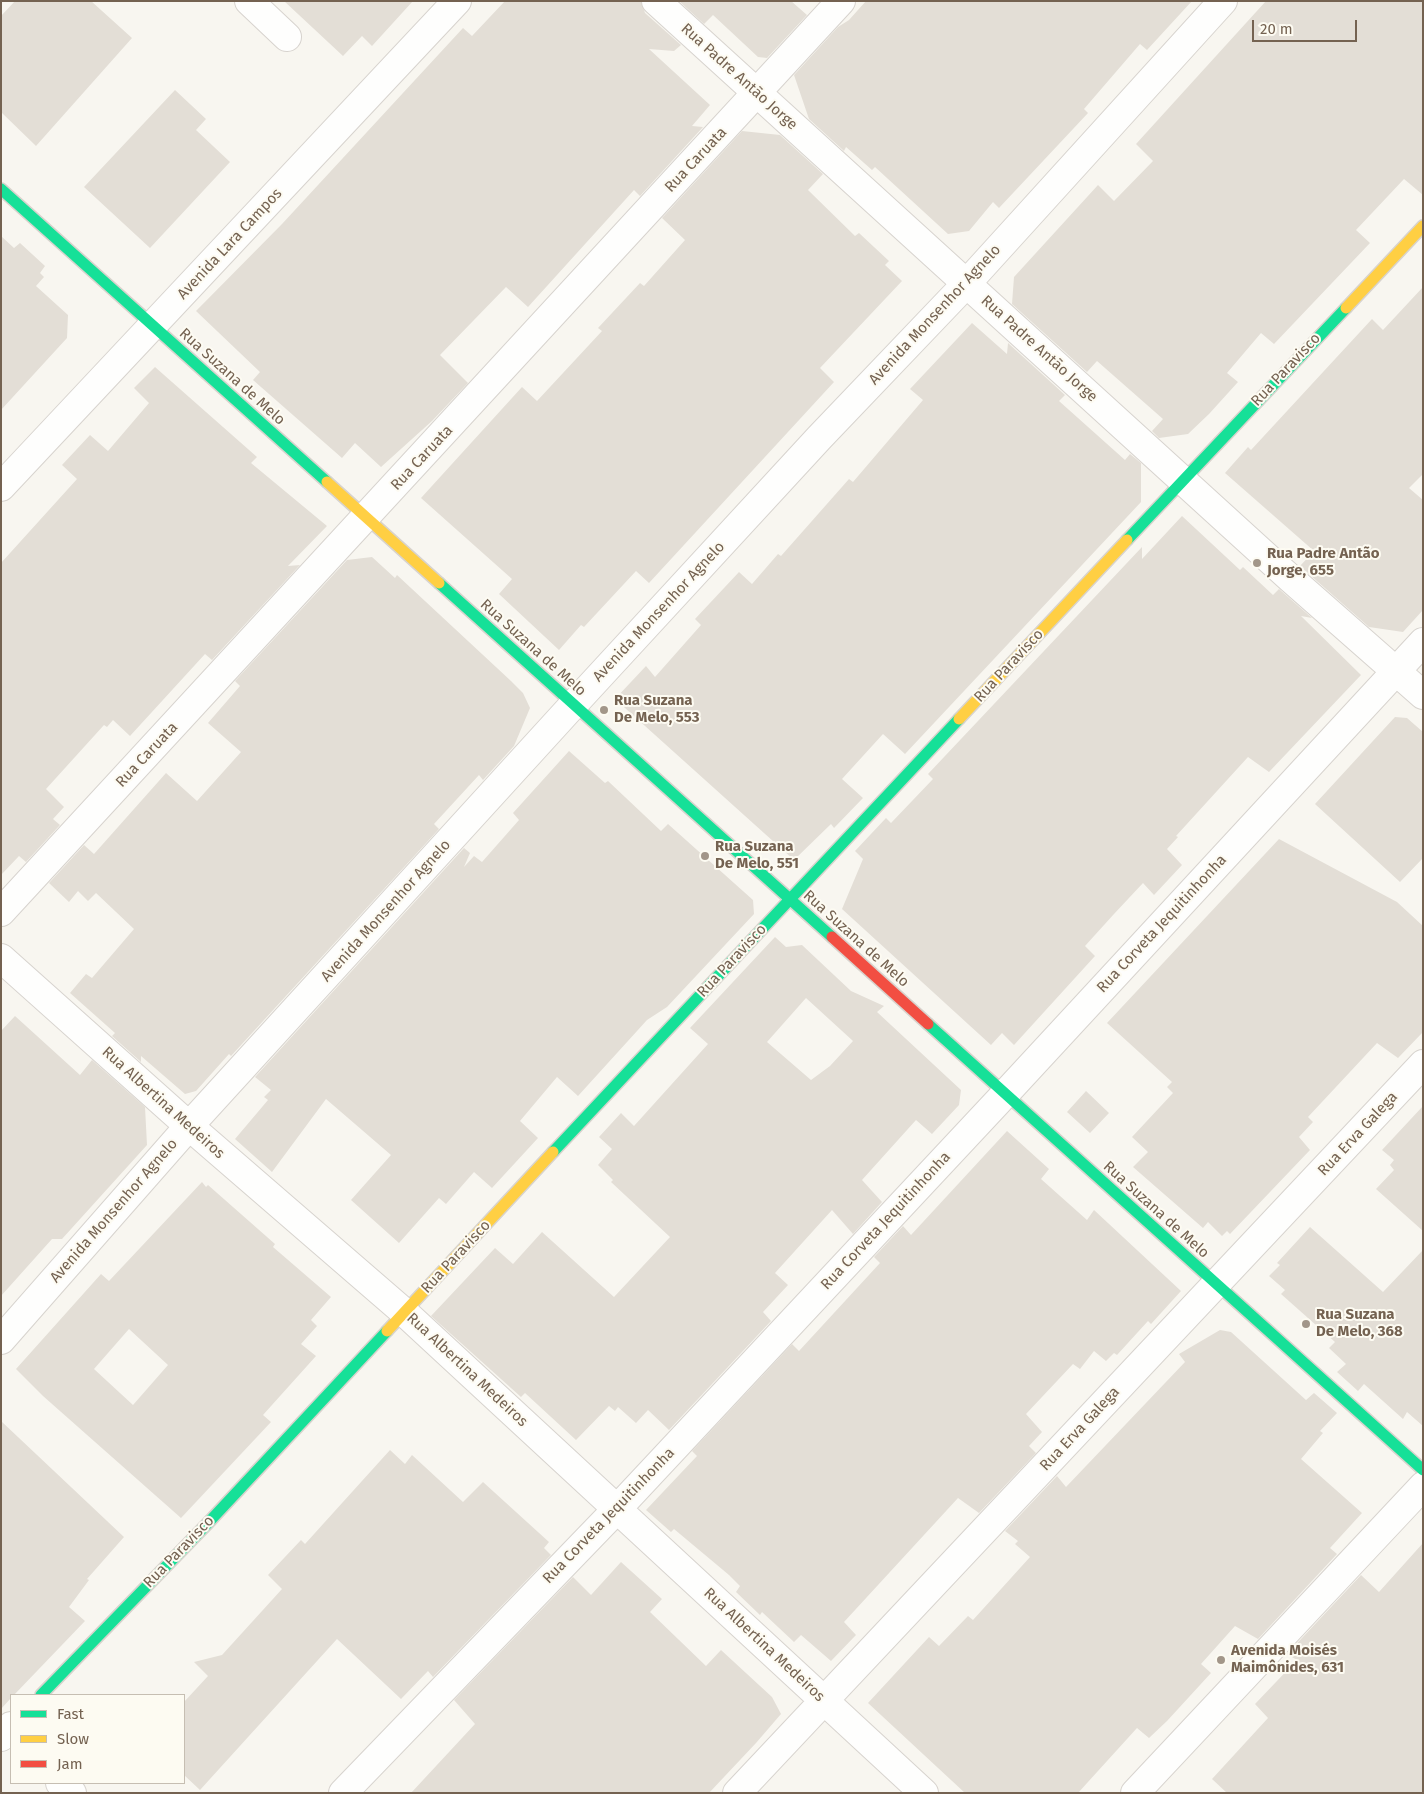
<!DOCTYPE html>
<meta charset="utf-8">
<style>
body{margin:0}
#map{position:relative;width:1424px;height:1794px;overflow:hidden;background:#f8f6f0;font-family:"Fira Sans",sans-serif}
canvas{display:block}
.frame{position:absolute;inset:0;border:2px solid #746251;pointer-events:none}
.legend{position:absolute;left:10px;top:1694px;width:175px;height:90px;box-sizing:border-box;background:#fdfbf2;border:1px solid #c6beb2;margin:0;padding:6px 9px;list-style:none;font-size:15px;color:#746251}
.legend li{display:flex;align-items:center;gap:10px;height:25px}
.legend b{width:25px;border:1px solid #c6beb2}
.scale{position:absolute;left:1252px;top:20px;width:105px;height:22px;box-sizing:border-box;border:2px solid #746251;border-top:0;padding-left:6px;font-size:15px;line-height:18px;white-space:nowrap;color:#746251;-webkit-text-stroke:4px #fdfbf2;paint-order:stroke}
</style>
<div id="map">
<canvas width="1424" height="1794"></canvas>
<div class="frame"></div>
<ul class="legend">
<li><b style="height:6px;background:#16e098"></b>Fast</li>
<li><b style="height:6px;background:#ffcf43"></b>Slow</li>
<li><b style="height:6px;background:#f24e42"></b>Jam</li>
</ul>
<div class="scale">20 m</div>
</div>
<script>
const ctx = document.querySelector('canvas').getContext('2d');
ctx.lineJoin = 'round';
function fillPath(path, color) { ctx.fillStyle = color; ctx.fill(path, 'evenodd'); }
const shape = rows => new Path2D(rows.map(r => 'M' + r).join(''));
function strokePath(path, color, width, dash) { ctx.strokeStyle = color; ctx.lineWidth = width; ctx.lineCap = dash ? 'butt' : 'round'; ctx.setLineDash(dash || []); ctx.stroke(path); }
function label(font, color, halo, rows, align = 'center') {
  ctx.font = font + ' "Fira Sans",sans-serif'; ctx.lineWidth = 4; ctx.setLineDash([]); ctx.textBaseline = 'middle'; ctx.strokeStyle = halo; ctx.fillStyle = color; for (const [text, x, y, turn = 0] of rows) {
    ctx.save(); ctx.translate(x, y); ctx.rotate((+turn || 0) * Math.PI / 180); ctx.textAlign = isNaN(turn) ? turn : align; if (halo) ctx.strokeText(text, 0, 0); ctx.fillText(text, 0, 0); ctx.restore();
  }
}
const building = shape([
 [15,1,91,1,132,38,36,146,1,112,1,16],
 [284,1,413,1,372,46,362,36,343,56],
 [505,1,641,1,645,13,681,45,674,51,649,49,710,105,692,126,703,127,640,196,634,190,528,307,506,287,440,355,468,383,432,421,381,467,355,443,342,458,253,380,260,372,196,311,282,224,463,28,472,36],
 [679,1,791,1,807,15,767,58,758,57,713,15,704,24],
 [866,1,1192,1,1147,50,1140,44,1084,109,1088,113,999,208,993,202,969,231,948,234,875,167,872,170,846,147,844,151,809,119,794,75,838,27,849,20],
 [1266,1,1423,1,1423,195,1404,179,1356,230,1370,243,1274,344,1261,333,1227,373,1238,382,1209,414,1188,434,1159,438,1152,431,1163,419,1097,361,1087,372,1012,304,1014,277,1098,185,1114,201,1153,161,1136,144],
 [175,90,206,119,196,130,230,162,150,248,84,187],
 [742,131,780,135,823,174,808,190,855,236,859,233,889,261,885,265,902,281,820,368,834,382,649,583,636,571,584,627,581,625,559,650,499,594,512,579,421,498,522,387,537,401,602,331,598,328,640,283,644,286,685,240,662,218],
 [1,236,14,248,20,243,45,266,40,273,44,277,36,286,68,315,67,338,1,410],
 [1423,287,1423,474,1409,488,1423,500,1423,610,1403,632,1369,627,1301,567,1300,566,1314,551,1225,473,1248,447,1251,450,1372,319,1383,330],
 [972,323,1007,354,1008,343,1065,395,1059,401,1125,460,1130,454,1141,463,1141,502,905,754,883,734,842,779,863,798,834,828,831,824,794,860,615,699,646,666,655,677,701,625,695,619,739,572,752,584,778,554,781,556,849,479,853,482,923,400,910,389],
 [155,367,257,457,251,463,327,526,288,566,300,565,212,660,205,654,130,736,113,720,107,727,104,725,46,789,64,807,53,819,60,825,26,862,19,856,1,875,1,563,77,479,62,465,90,435,108,451,149,403,134,388],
 [1182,516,1240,570,1243,567,1273,595,1279,589,1312,618,1301,616,1361,675,1269,772,1248,757,1176,836,1178,837,1167,849,1182,865,1154,895,1143,883,1114,914,1085,946,1095,956,1014,1045,1002,1033,991,1045,842,909,863,859,855,851,886,818,891,823,933,779,928,774,1142,547,1142,559],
 [372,557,395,578,397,575,511,681,523,693,530,708,514,746,483,780,479,775,434,824,439,829,231,1056,229,1054,196,1091,185,1094,141,1056,141,1062,112,1036,115,1033,70,993,86,974,92,978,134,929,96,893,88,901,78,891,69,902,49,883,84,845,94,854,166,773,197,801,241,752,208,723,240,686,235,681,347,560],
 [1395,717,1407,718,1423,732,1423,858,1400,882,1315,804],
 [569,751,605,783,608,781,661,831,668,824,753,900,754,914,667,1007,647,1020,578,1096,557,1077,520,1121,538,1138,492,1188,474,1172,446,1204,439,1198,399,1243,351,1200,391,1155,326,1099,272,1172,235,1139,268,1100,264,1097,271,1090,255,1077,464,848,470,853,464,867,474,856,482,862,519,820,513,813],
 [1279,839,1397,902,1423,926,1423,1032,1398,1058,1377,1043,1308,1117,1313,1122,1299,1137,1310,1150,1230,1234,1227,1231,1222,1236,1208,1222,1203,1228,1133,1167,1148,1152,1132,1137,1173,1093,1167,1087,1172,1082,1107,1023],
 [775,937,786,947,802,945,851,991,884,1006,877,1012,961,1090,959,1105,932,1134,916,1120,862,1180,882,1202,853,1234,832,1210,775,1273,788,1285,763,1312,771,1321,669,1430,648,1410,636,1423,618,1407,615,1411,609,1406,576,1440,525,1393,521,1397,431,1316,495,1248,513,1264,542,1232,614,1297,670,1237,611,1182,613,1180,598,1165,612,1149,599,1137,621,1113,634,1126,708,1044,690,1028],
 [806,998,853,1041,830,1066,811,1080,767,1042],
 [15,1016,80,1075,92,1060,145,1107,147,1145,62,1239,52,1239,1,1296,1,1031],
 [1086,1091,1109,1113,1090,1133,1067,1112],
 [1423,1106,1423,1231,1376,1189,1394,1170,1390,1165,1394,1160,1382,1150],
 [1007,1131,1049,1169,1041,1179,1087,1220,1094,1210,1181,1291,1151,1324,1148,1321,1117,1355,1114,1353,1106,1361,1094,1351,1080,1369,1073,1364,1026,1414,1042,1432,1029,1446,1036,1453,979,1513,958,1498,844,1622,856,1635,831,1661,801,1635,794,1642,762,1612,760,1615,736,1592,740,1586,729,1575,674,1529,671,1532,646,1510,697,1456,692,1451,792,1344,799,1351,880,1263,874,1257,903,1226,911,1235],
 [202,1182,206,1187,208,1185,275,1244,273,1247,331,1297,311,1320,317,1326,301,1344,316,1356,263,1415,271,1422,181,1518,43,1396,16,1369,101,1274,109,1281],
 [129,1329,168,1365,133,1405,94,1369],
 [1310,1227,1383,1292,1423,1250,1423,1426,1407,1412,1403,1419,1364,1384,1358,1391,1337,1372,1346,1364,1329,1348,1335,1342,1281,1294,1285,1290,1269,1276,1280,1265,1277,1263],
 [1220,1330,1231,1332,1306,1400,1314,1393,1337,1413,1320,1431,1323,1433,1301,1459,1362,1513,1330,1548,1337,1554,1258,1639,1235,1626,1201,1664,1211,1673,1167,1721,1149,1738,1137,1728,1078,1793,965,1793,868,1703,929,1637,939,1646,968,1616,973,1620,1030,1557,1015,1544,1018,1541,1005,1531,1057,1476,1066,1487,1185,1362,1179,1354],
 [1,1421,124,1537,87,1579,89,1580,69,1607,85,1621,14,1695,11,1695,11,1698,1,1709],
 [390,1450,405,1464,412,1455,463,1502,483,1482,549,1542,544,1548,551,1555,433,1677,428,1671,401,1699,337,1639,200,1790,184,1775,184,1702,208,1676,194,1662,222,1655,282,1589,268,1575,301,1540,305,1544],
 [1423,1543,1423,1793,1227,1793,1212,1779,1268,1718,1255,1704,1297,1660,1287,1654,1361,1575,1379,1592],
 [621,1562,662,1599,650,1612,706,1666,721,1650,772,1697,781,1714,756,1743,709,1793,411,1793,475,1724,454,1700,573,1577,591,1595]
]);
const street = shape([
 [249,1,287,37],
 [656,1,1291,579,1423,695],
 [1,487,457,1],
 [1,912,841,1],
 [1,958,189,1126,404,1312,924,1793],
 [1,1340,189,1126,573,705,819,438,967,283,1223,1],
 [1,1737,11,1726],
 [60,1783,72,1793],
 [343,1793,617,1509,1005,1094,1423,642],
 [737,1793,1423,1064],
 [1135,1793,1423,1486]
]);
const fast = shape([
 [1,189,327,482],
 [1127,540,1346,308],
 [439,583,832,937],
 [928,1024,1423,1470],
 [553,1152,959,719],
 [41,1695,208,1523,387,1331]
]);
const slow = shape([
 [1346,308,1423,226],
 [327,482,439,583],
 [959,719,1127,540],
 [387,1331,553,1152]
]);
const jam = shape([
 [832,937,928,1024]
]);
const markers = [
 [1257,563,5,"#a29689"],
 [604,710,5,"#a29689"],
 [705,856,5,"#a29689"],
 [1306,1324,5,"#a29689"],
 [1221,1660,5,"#a29689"]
];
const streetNames = [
 ["Rua Padre Antão Jorge",739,77,42],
 ["Rua Caruata",696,160,-47],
 ["Avenida Lara Campos",230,244,-47],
 ["Avenida Monsenhor Agnelo",935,315,-47],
 ["Rua Padre Antão Jorge",1039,349,42],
 ["Rua Paravisco",1286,370,-47],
 ["Rua Suzana de Melo",232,377,42],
 ["Rua Caruata",422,458,-47],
 ["Avenida Monsenhor Agnelo",659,612,-47],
 ["Rua Suzana de Melo",533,648,42],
 ["Rua Paravisco",1009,666,-47],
 ["Rua Caruata",147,755,-47],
 ["Avenida Monsenhor Agnelo",386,911,-48],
 ["Rua Corveta Jequitinhonha",1162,924,-47],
 ["Rua Suzana de Melo",856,939,42],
 ["Rua Paravisco",732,961,-47],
 ["Rua Albertina Medeiros",163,1103,42],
 ["Rua Erva Galega",1358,1134,-47],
 ["Rua Suzana de Melo",1156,1210,42],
 ["Avenida Monsenhor Agnelo",114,1211,-49],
 ["Rua Corveta Jequitinhonha",886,1221,-47],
 ["Rua Paravisco",456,1257,-47],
 ["Rua Albertina Medeiros",467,1370,43],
 ["Rua Erva Galega",1080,1429,-47],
 ["Rua Corveta Jequitinhonha",609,1516,-46],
 ["Rua Paravisco",179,1552,-46],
 ["Rua Albertina Medeiros",764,1645,43]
];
const poiNames = [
 ["Rua Padre Antão",1267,554],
 ["Jorge, 655",1267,571],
 ["Rua Suzana",614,701],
 ["De Melo, 553",614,718],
 ["Rua Suzana",715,847],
 ["De Melo, 551",715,864],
 ["Rua Suzana",1316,1315],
 ["De Melo, 368",1316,1332],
 ["Avenida Moisés",1231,1651],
 ["Maimônides, 631",1231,1668]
];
fillPath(building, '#e3ded6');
strokePath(street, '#d7d3ce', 30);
strokePath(fast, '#d8d3cd', 14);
strokePath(slow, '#d8d3cd', 14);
strokePath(jam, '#d8d3cd', 14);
strokePath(street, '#fefefd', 28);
strokePath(fast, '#16e098', 11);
strokePath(slow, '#ffcf43', 11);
strokePath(jam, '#f24e42', 11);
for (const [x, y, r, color] of markers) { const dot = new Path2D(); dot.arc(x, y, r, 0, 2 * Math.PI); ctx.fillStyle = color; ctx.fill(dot); strokePath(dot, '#fdfbf2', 2); }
label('15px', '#746251', '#fdfbf2', streetNames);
label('bold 15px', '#746251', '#fdfbf2', poiNames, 'left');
</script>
